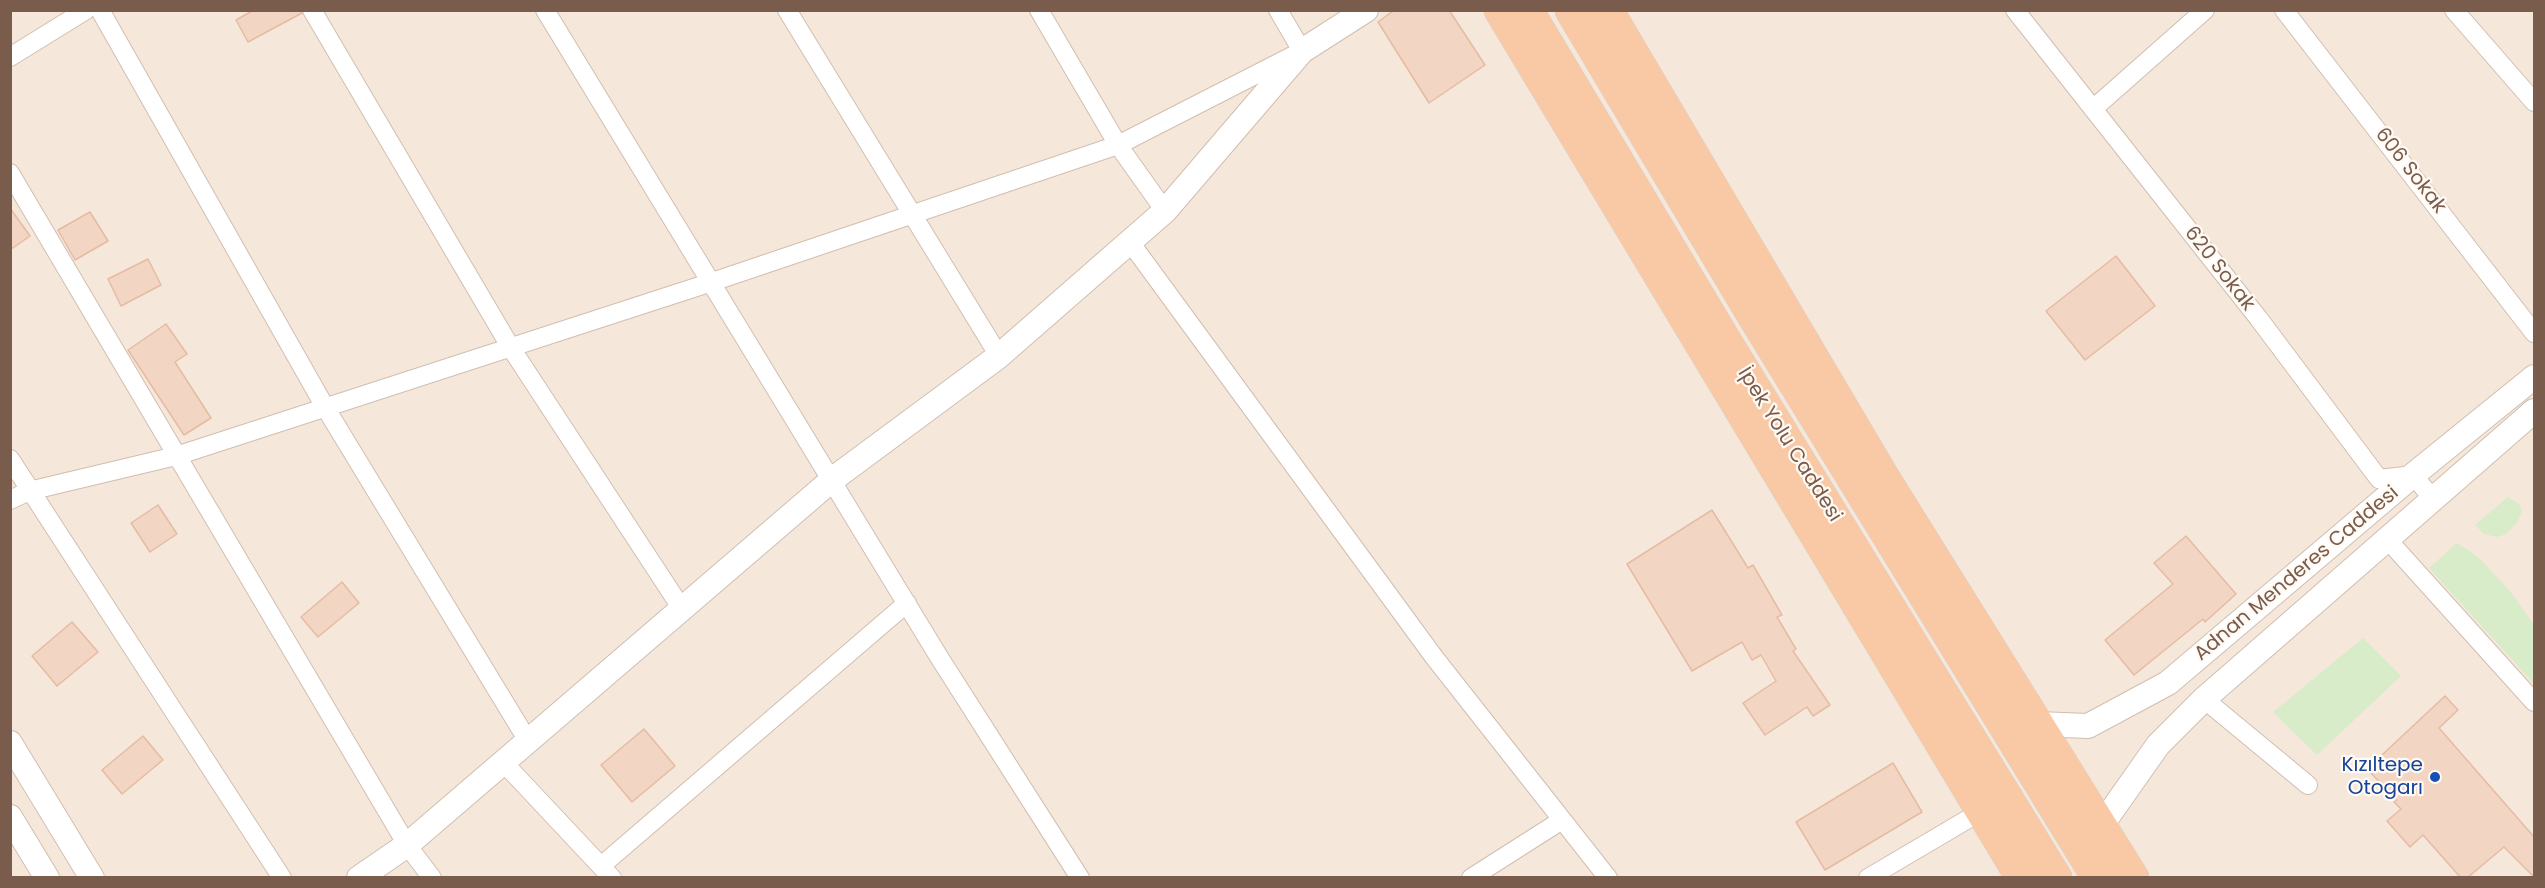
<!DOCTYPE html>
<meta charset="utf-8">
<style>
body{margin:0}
#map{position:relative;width:2545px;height:888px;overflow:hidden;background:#fdf6ec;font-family:Poppins,sans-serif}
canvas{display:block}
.frame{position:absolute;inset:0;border:12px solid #7a5c4d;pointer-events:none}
</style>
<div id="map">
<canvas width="2545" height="888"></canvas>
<div class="frame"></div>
</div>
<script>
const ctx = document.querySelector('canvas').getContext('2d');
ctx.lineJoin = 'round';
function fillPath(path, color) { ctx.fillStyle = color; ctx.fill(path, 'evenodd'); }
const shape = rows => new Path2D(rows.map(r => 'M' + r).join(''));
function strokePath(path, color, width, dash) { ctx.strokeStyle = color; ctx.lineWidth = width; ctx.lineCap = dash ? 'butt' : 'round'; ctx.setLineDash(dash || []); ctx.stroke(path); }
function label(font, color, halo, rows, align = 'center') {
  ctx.font = font + ' Poppins,sans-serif'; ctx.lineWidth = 4.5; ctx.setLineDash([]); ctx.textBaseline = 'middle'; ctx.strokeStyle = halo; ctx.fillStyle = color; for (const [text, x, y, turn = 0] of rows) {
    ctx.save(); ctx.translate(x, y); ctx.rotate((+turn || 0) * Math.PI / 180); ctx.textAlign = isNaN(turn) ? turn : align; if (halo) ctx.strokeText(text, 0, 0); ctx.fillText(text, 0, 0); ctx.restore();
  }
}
const residential = shape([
 [11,11,2534,11,2534,877,11,877]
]);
const green = shape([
 [2508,497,2519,504,2522,511,2517,523,2506,534,2497,537,2484,534,2475,525],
 [2457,543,2477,556,2510,591,2534,625,2534,684,2429,568],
 [2363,638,2401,676,2317,755,2273,712]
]);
const building = shape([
 [254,10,301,10,302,13,248,42,236,20,254,10],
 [1394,10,1449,10,1485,65,1429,103,1378,22,1394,10],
 [10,208,30,236,10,250,10,208],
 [90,212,108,241,75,260,58,230,90,212],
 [2116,256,2155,306,2085,360,2046,311,2116,256],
 [148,259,161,285,121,306,108,279,148,259],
 [166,324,187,354,175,362,211,418,184,435,128,350,166,324],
 [158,505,177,534,150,552,131,523,158,505],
 [1712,510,1748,568,1753,565,1782,615,1777,617,1796,649,1793,651,1830,705,1813,716,1807,707,1765,735,1743,703,1776,681,1761,655,1752,660,1742,642,1692,671,1627,564,1712,510],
 [2186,536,2236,594,2205,622,2203,619,2134,675,2105,640,2173,584,2154,563,2186,536],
 [342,582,359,603,318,637,301,617,342,582],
 [72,622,98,652,57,686,32,656,72,622],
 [2445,696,2458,710,2439,728,2535,838,2535,878,2504,847,2467,878,2461,878,2423,835,2410,847,2387,821,2401,809,2394,802,2397,800,2367,769,2445,696],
 [644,729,675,766,632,802,601,765,644,729],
 [143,736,163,760,122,794,102,770,143,736],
 [1893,763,1922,812,1825,870,1796,822,1893,763]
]);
const minor = shape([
 [100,10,325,407,528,741],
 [312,10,511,348,682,609],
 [545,10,939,657,1080,878],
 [787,10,999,356],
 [1039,10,1118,145,1165,211],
 [2015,10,2259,319,2379,479,2413,475,2433,499],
 [2284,10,2534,333],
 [2454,10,2534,102],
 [10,57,86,10],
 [2093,109,2205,10],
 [10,173,407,845,432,878],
 [1130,242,1434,657,1608,878],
 [10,459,282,878],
 [10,500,29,491,176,456,712,282,1118,145,1302,51,1278,10],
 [2387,539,2534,702],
 [2204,699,2308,785],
 [503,762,612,878],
 [601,866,907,603],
 [1471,878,1562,820],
 [1868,878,1980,812]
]);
const tertiary = shape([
 [2038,724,2088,726,2168,683,2413,475,2534,377],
 [10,743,92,878],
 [10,817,47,878],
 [2101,826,2158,745,2204,699,2534,411],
 [359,878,407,845,833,479,999,356,1165,211,1302,51,1366,10]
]);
const trunk = shape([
 [1500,10,2022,878],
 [1527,10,1726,342,2056,878],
 [1571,10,1754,317,2098,878],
 [1607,10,1882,475,2133,878]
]);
const markers = [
 [2435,777,6,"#1a4fb4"]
];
const streetNames = [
 ["606 Sokak",2410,171,52],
 ["620 Sokak",2219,269,52],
 ["İpek Yolu Caddesi",1789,445,58],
 ["Adnan Menderes Caddesi",2297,574,-40]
];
const transitNames = [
 ["Kızıltepe",2423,766],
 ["Otogarı",2423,789]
];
fillPath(residential, '#f5e8da');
fillPath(green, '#d8ecc9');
fillPath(building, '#f3d5c3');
strokePath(building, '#e6bba3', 1.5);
strokePath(minor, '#d1beb0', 20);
strokePath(tertiary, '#d1beb0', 26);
strokePath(trunk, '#dad1cd', 33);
strokePath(minor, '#fff', 18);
strokePath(tertiary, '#fff', 24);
strokePath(trunk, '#f9c8a4', 32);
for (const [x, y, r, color] of markers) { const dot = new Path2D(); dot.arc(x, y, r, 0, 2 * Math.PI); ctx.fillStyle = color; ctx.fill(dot); strokePath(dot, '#fffaf3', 2); }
label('20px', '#7a5c4d', '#fffaf3', streetNames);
label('20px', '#164399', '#fffaf3', transitNames, 'right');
</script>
